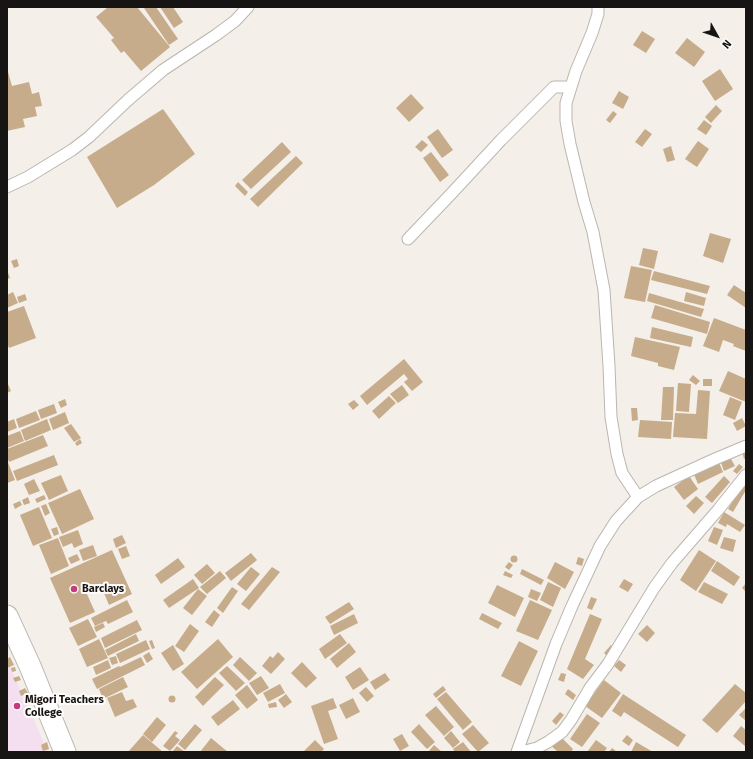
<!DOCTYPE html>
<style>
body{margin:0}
#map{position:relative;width:753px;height:759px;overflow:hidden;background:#f4efe9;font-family:"Fira Sans",sans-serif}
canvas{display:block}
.frame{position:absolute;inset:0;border:8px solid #171513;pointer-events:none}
.north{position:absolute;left:697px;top:16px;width:40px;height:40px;-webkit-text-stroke:3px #fffdfb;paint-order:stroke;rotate:130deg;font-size:11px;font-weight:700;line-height:16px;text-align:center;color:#171513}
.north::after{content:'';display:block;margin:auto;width:14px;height:18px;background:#171513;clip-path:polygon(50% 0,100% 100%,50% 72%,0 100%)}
</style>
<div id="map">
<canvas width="753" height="759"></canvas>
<div class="frame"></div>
<div class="north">N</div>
</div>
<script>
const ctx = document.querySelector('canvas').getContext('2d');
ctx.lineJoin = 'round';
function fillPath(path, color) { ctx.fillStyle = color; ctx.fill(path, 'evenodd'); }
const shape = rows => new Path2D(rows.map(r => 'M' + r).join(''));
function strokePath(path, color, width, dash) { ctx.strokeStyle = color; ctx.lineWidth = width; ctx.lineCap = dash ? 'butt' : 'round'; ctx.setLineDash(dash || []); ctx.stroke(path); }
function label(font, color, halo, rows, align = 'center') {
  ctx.font = font + ' "Fira Sans",sans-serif'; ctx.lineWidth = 4; ctx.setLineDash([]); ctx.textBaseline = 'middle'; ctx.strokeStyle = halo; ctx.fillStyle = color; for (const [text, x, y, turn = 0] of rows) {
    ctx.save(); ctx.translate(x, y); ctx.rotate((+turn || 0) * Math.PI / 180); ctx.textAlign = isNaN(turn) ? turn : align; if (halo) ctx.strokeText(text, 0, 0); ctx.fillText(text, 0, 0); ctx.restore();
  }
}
const education = shape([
 [7,660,48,752,7,752]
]);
const building = shape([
 [108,7,137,7,170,47,141,71,124,51,121,53,111,40,114,38,96,17],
 [145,7,156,7,178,39,169,45,144,8],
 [160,7,173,7,183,22,174,28],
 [642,31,655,39,646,53,633,45],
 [687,38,705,52,694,67,675,53],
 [720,69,733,89,715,101,702,81],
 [7,72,8,72,12,86,29,82,32,94,39,92,42,106,35,107,37,116,23,119,25,127,7,131],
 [619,91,629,97,623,109,612,103],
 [411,94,424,108,409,122,396,108],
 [716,105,722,111,711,123,705,117],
 [163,109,195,154,154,185,117,208,87,157],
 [613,111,617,114,610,123,606,120],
 [704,120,712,126,706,135,697,129],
 [438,129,453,150,442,158,427,137],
 [645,129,652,134,642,147,635,142],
 [422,140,428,145,421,152,415,147],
 [698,141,709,149,697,167,685,159],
 [282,142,291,152,251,189,242,180],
 [671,146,675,160,667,162,663,149],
 [431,152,449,175,440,182,423,158],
 [296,156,303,163,258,207,250,199],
 [238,182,248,192,245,196,235,186],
 [710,233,731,239,723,263,703,256],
 [643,248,658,251,654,269,639,265],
 [17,259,19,266,14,268,11,261],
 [631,266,652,270,645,302,624,298],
 [7,270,10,278,7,279],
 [654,271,710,286,707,294,651,280],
 [734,285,746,293,746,308,727,295],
 [13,292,18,303,7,308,7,295],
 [686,292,706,298,704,306,684,301],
 [649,293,704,309,701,317,647,301],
 [25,294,27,300,19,303,17,297],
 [655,305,710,322,707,334,651,318],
 [24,306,36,338,9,348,7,343,7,312],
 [714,318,746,330,746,351,733,346,734,344,723,340,719,352,703,346],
 [652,327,693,337,691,347,650,338],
 [635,337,680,347,674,370,658,366,658,363,631,356],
 [404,359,423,382,412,391,404,382,408,379,404,374,367,405,360,396],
 [728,371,746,379,746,402,719,391],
 [693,375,700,381,696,385,689,380],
 [703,379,712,379,712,386,703,386],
 [678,383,691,384,689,412,676,411],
 [8,384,11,391,7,393,7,385],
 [402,385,409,395,398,403,390,394],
 [663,387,674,387,673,420,661,420],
 [698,390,710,391,707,439,673,437,675,413,696,414],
 [389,396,396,403,379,419,372,411],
 [730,397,742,402,735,420,723,415],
 [65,399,67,405,61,408,58,402],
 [354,400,359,405,353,410,348,404],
 [54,404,57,413,41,419,38,410],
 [631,408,637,408,638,420,632,421],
 [36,411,40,420,19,428,16,419],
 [65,412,69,423,53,430,49,419],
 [742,418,746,426,737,431,733,423],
 [14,419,17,428,7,432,7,422],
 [47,419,51,430,25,441,21,430],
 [640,420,672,422,671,439,638,437],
 [71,424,81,438,74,442,64,428],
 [20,431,24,441,7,448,7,436],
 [43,435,48,446,9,462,7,457,7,449],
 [80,439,82,443,77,446,75,443],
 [746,450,746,458,744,459,742,451],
 [54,455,58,465,17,481,13,471],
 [726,457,727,460,731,459,735,466,724,471,720,460],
 [7,460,15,480,7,483],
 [718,460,723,472,698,484,693,472],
 [739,464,743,467,737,474,733,471],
 [61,475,68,491,49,500,41,483],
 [689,476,698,489,684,500,674,487],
 [724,476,730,482,712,503,705,497],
 [34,479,40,491,29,495,24,484],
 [746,479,746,490,733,512,728,509],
 [80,489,94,519,62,534,48,503],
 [44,495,46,499,37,503,35,499],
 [696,496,704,503,694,514,686,506],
 [28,497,30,503,24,505,22,500],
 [20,501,22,505,15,509,13,504],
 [46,504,50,513,45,516,41,506],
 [39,507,52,538,33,546,20,515],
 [724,512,745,525,740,532,727,524,726,527,718,523],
 [57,527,59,534,54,536,51,529],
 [714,527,723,530,717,545,708,541],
 [78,530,83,544,74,548,72,543,63,547,59,537],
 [122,535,126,543,116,548,113,539],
 [724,537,736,540,733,552,720,548],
 [58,538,69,566,51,574,39,545],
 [93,545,97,556,83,561,79,550],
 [126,546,130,556,122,559,118,549],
 [112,550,132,594,109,605,101,586,86,592,95,612,70,623,50,578],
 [699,550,716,561,696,591,680,580],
 [251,553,257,560,231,581,225,573],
 [77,554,80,560,71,564,68,558],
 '510.5 559a3.5 3.5 0 1 1 7 0a3.5 3.5 0 1 1-7 0Z',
 [578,557,584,559,582,566,576,564],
 [178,558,185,567,161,584,155,575],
 [717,561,740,577,734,586,711,571],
 [509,562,513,565,509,570,505,567],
 [555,562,574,572,565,589,547,578],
 [207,564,215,573,202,584,194,575],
 [251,567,260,574,246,591,237,584],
 [272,567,280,572,249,610,241,604],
 [522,569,544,580,541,585,520,574],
 [220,571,226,578,207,594,200,587],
 [505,571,513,575,511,578,503,575],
 [193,579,199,588,169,608,163,600],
 [624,579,633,584,628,592,619,587],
 [548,582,561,588,553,607,540,600],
 [704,582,728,594,722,604,698,592],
 [746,583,746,592,742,588],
 [497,585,524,598,515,617,488,603],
 [232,587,238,591,223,613,217,608],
 [198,589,207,596,192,615,183,608],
 [531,589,541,593,537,601,528,597],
 [591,597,597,599,592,610,587,608],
 [127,600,133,612,108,624,106,621,95,626,91,618],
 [530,600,552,610,538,640,516,631],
 [349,602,354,609,330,624,325,617],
 [214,610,220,615,212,627,205,622],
 [482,613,502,623,498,629,479,619],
 [354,614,358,623,334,635,330,626],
 [590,614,602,619,585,659,594,665,583,679,567,669],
 [88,619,97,637,78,646,69,628],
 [137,620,142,630,105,648,101,638],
 [103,623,105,627,96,632,94,627],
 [190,624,199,631,184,652,175,646],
 [647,625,655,633,647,642,638,634],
 [136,634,139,641,108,656,105,650],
 [340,634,347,643,325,659,319,649],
 [99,639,108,658,87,667,79,649],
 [218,639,233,657,197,689,181,672],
 [146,640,150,649,120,663,116,654],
 [152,640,155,648,152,649,149,641],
 [519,641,538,651,521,686,501,676],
 [349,643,356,652,337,668,330,659],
 [173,645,184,664,173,671,161,653],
 [611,645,615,649,608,657,604,653],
 [149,652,153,659,147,663,143,656],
 [278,652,285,659,271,674,262,666,270,656,273,658],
 [116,656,118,663,112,665,109,658],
 [10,657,14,665,7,668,7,659],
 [141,657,145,665,97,689,92,679,119,666,120,667],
 [240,657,257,673,249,681,233,665],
 [108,660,111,668,96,675,93,667],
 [619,660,626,665,621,672,614,666],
 [302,662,317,678,306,688,291,673],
 [227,666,245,683,236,691,219,673],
 [15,667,16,671,12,672,11,668],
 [360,667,369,680,353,690,345,677],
 [385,673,390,680,375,690,370,682],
 [561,673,566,674,564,682,558,680],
 [19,676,21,680,15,682,13,678],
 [261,676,269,688,257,695,249,683],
 [123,677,128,687,103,699,99,689],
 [215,677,224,685,203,706,195,697],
 [604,680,621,693,602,718,585,706],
 [280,684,285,693,268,702,263,693],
 [735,684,746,693,746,701,717,733,702,720],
 [247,685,258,700,247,709,235,695],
 [443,686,446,690,436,698,433,694],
 [366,687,374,696,367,702,359,693],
 [25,688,28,693,21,696,19,691],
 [568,689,576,695,573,700,565,694],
 [122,692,126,701,133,699,137,707,115,717,107,698],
 [446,692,472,722,463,730,437,699],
 [286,694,292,702,284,708,278,700],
 [623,694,686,735,678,747,624,712,621,717,612,711],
 '168.5 699a3.5 3.5 0 1 1 7 0a3.5 3.5 0 1 1-7 0Z',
 [333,698,337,708,328,711,338,739,324,744,311,706],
 [353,698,360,712,346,719,339,705],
 [233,700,240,709,218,726,211,717],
 [276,702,277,707,269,708,268,704],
 [436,706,454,727,444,736,425,715],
 [746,708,746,721,739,715],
 [560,712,564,715,556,725,552,721],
 [587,714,600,723,582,747,570,739],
 [157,717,166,725,152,742,143,734],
 [195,724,202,730,185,750,178,744],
 [419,724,435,742,427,749,411,732],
 [473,725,489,743,478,752,462,734],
 [741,726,746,730,746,747,733,736],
 [175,731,178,733,175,736,180,740,170,751,163,746],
 [451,731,460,742,453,748,444,738],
 [402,734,409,746,400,751,393,739],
 [558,734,573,749,571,752,558,752,549,744],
 [143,735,163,752,128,752],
 [627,735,633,740,629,746,622,741],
 [211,738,228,752,200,752],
 [315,740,324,749,321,752,303,752],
 [596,740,607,748,604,752,587,752],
 [47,742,49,749,43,751,41,745],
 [463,742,471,752,455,752,453,749],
 [636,742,653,752,631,752],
 [434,745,442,752,428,752],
 [177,746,185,752,172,752],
 [612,748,617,752,609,752]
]);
const street = shape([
 [598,7,598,14,592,33,576,71,566,103,566,121,570,144,584,202,593,232,604,290,609,366,611,417,617,454,622,473,638,497],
 [7,187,28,177,72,150,89,137,128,100,163,70,216,35,235,21,248,7],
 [408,239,451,194,501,140,554,87,570,87],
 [517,752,556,644,572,606,600,546,616,521,638,497,656,486,715,459,746,446],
 [521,752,537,748,548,742,562,732,571,720,590,688,608,664,654,588,672,563,718,510,746,475]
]);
const highway = shape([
 [7,616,30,666,65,752]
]);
const markers = [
 [74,589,4,"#c23c7e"],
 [17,706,4,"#c23c7e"]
];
const poiNames = [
 ["Barclays",82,589],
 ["Migori Teachers",25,700],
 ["College",25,713]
];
fillPath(education, '#f3dfef');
fillPath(building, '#c6ac8a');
strokePath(street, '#bab6b0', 13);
strokePath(highway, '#bab6b0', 23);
strokePath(street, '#fff', 11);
strokePath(highway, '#fff', 21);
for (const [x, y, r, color] of markers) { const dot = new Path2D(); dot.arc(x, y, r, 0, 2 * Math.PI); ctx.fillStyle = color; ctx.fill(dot); strokePath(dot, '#fffdfb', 1.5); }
label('bold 11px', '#171513', '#fffdfb', poiNames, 'left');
</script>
